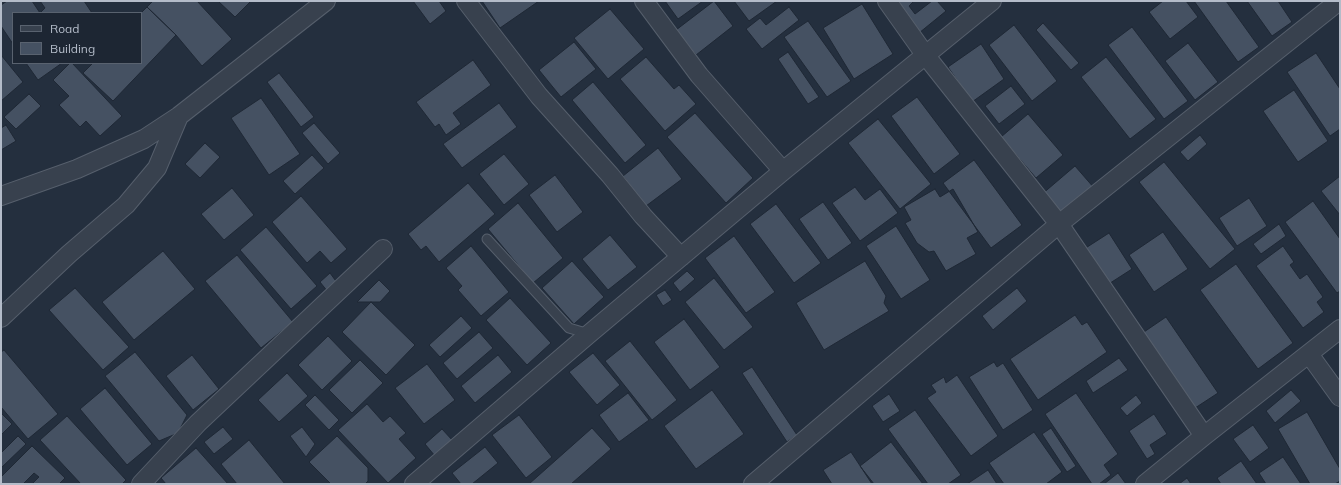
<!DOCTYPE html>
<style>
body{margin:0}
#map{position:relative;width:1341px;height:485px;overflow:hidden;background:#242f3e;font-family:Mulish,sans-serif}
canvas{display:block}
.frame{position:absolute;inset:0;border:2px solid #b4bcc9;pointer-events:none}
.legend{position:absolute;left:12px;top:12px;width:130px;height:52px;box-sizing:border-box;background:#1d2633;border:1px solid #59626f;margin:0;padding:5px 7px;list-style:none;font-size:12px;color:#b4bcc9}
.legend li{display:flex;align-items:center;gap:8px;height:20px}
.legend b{width:20px;border:1px solid #59626f}
</style>
<div id="map">
<canvas width="1341" height="485"></canvas>
<div class="frame"></div>
<ul class="legend">
<li><b style="height:5px;background:#38414e"></b>Road</li>
<li><b style="height:11px;background:#455162"></b>Building</li>
</ul>
</div>
<script>
const ctx = document.querySelector('canvas').getContext('2d');
ctx.lineJoin = 'round';
function fillPath(path, color) { ctx.fillStyle = color; ctx.fill(path, 'evenodd'); }
const shape = rows => new Path2D(rows.map(r => 'M' + r).join(''));
function strokePath(path, color, width, dash) { ctx.strokeStyle = color; ctx.lineWidth = width; ctx.lineCap = dash ? 'butt' : 'round'; ctx.setLineDash(dash || []); ctx.stroke(path); }
const building = shape([
 [7,1,32,1,40,13,13,13,13,44,1,26,1,5,7,1],
 [40,1,84,1,92,13,41,13,41,12,45,8,40,1],
 [153,1,197,1,232,39,202,66,176,35,147,7,153,1],
 [218,1,251,1,235,17,218,1],
 [413,1,439,1,446,11,430,24,413,1],
 [482,1,539,1,500,28,482,1],
 [665,1,703,1,678,19,665,1],
 [714,1,733,26,696,55,676,30,714,1],
 [734,1,777,1,749,21,734,1],
 [901,1,914,1,909,6,915,14,932,1,937,1,946,11,919,33,896,5,901,1],
 [1163,1,1186,1,1198,17,1170,39,1149,12,1163,1],
 [1194,1,1226,1,1259,47,1238,62,1194,1],
 [1247,1,1278,1,1292,22,1272,36,1247,1],
 [862,4,893,54,854,79,823,28,862,4],
 [147,7,176,35,113,101,83,73,93,63,141,63,141,13,147,7],
 [789,7,799,20,762,49,746,29,760,18,766,25,789,7],
 [610,9,644,49,608,79,574,38,610,9],
 [808,21,851,81,827,97,784,37,808,21],
 [1043,23,1079,63,1071,70,1036,30,1043,23],
 [1014,25,1057,81,1032,101,989,45,1014,25],
 [1132,27,1188,101,1164,119,1108,45,1132,27],
 [574,42,596,69,561,97,539,70,574,42],
 [1188,43,1218,82,1195,100,1165,61,1188,43],
 [981,44,1004,79,972,102,948,67,981,44],
 [788,52,819,97,808,104,778,59,788,52],
 [1316,53,1340,89,1340,129,1330,136,1287,72,1316,53],
 [1,55,23,82,1,101,1,55],
 [646,57,674,89,679,85,696,104,665,131,620,79,646,57],
 [1106,57,1156,119,1130,139,1081,77,1106,57],
 [473,60,491,85,453,113,461,124,446,135,439,124,435,127,416,102,473,60],
 [26,63,62,63,38,80,26,63],
 [70,63,72,63,122,116,100,136,86,121,80,127,59,105,69,96,53,80,70,63],
 [279,73,314,117,301,127,267,82,279,73],
 [593,82,646,145,625,163,572,100,593,82],
 [1011,86,1025,104,999,124,985,106,1011,86],
 [1294,90,1328,141,1298,162,1263,111,1294,90],
 [29,94,41,106,16,129,4,117,29,94],
 [917,97,960,154,934,174,891,116,917,97],
 [261,98,300,154,269,175,231,118,261,98],
 [499,103,517,127,462,168,443,144,499,103],
 [695,113,753,178,726,203,667,137,695,113],
 [1028,114,1063,155,1036,178,1001,137,1028,114],
 [878,119,931,184,900,209,848,143,878,119],
 [314,123,340,153,328,164,302,133,314,123],
 [6,125,16,141,1,150,1,128,6,125],
 [1200,135,1207,144,1188,161,1180,152,1200,135],
 [205,143,220,157,200,178,185,164,205,143],
 [658,148,682,179,646,206,623,176,658,148],
 [504,154,529,184,504,205,479,174,504,154],
 [312,155,324,168,295,194,283,181,312,155],
 [974,160,1022,225,991,248,943,183,974,160],
 [1164,162,1235,249,1210,269,1139,182,1164,162],
 [1075,166,1095,189,1061,219,1041,195,1075,166],
 [555,175,583,212,557,232,529,195,555,175],
 [1340,176,1340,215,1321,191,1340,176],
 [468,183,495,214,439,262,426,246,421,250,408,234,468,183],
 [855,187,865,200,880,189,898,213,860,241,832,203,855,187],
 [232,188,254,215,224,240,201,214,232,188],
 [935,189,940,197,953,189,978,232,967,238,976,254,946,271,934,251,929,252,917,243,905,223,911,220,904,207,935,189],
 [301,196,347,249,331,263,320,251,307,263,272,222,301,196],
 [1249,198,1267,226,1237,246,1219,218,1249,198],
 [1313,201,1340,239,1340,291,1337,293,1285,222,1313,201],
 [823,202,852,243,828,260,799,219,823,202],
 [518,203,563,258,533,283,488,229,518,203],
 [776,204,821,263,794,283,750,224,776,204],
 [1279,224,1286,236,1261,254,1253,244,1279,224],
 [896,226,930,280,901,299,866,246,896,226],
 [266,227,317,286,291,309,240,250,266,227],
 [1163,232,1188,269,1154,292,1129,255,1163,232],
 [1109,233,1132,269,1104,287,1081,251,1109,233],
 [610,235,637,267,608,290,582,259,610,235],
 [734,236,775,292,746,313,705,258,734,236],
 [471,246,509,292,481,316,458,290,462,286,446,268,471,246],
 [1283,246,1294,262,1290,265,1300,279,1307,274,1323,297,1317,302,1324,312,1303,328,1256,266,1283,246],
 [163,251,195,289,134,340,102,302,163,251],
 [237,255,293,322,261,348,205,281,237,255],
 [572,261,604,297,574,324,542,288,572,261],
 [865,261,886,296,884,303,889,311,824,350,796,303,865,261],
 [1236,264,1293,343,1258,369,1200,290,1236,264],
 [687,271,695,279,680,292,673,283,687,271],
 [330,273,338,284,328,292,320,282,330,273],
 [714,278,753,327,724,350,685,302,714,278],
 [379,280,390,291,380,302,357,302,379,280],
 [75,288,129,347,103,370,49,310,75,288],
 [1017,288,1027,301,993,330,982,316,1017,288],
 [665,290,672,300,663,306,656,295,665,290],
 [510,298,551,343,527,365,486,320,510,298],
 [371,302,415,345,386,375,342,332,371,302],
 [1075,315,1082,325,1087,322,1107,352,1038,400,1010,359,1075,315],
 [461,316,472,328,440,357,429,345,461,316],
 [1166,317,1218,393,1192,410,1141,334,1166,317],
 [684,319,720,367,690,390,654,342,684,319],
 [479,332,493,348,457,379,443,363,479,332],
 [328,336,352,361,322,390,298,365,328,336],
 [630,341,677,400,652,420,605,361,630,341],
 [4,350,58,414,28,439,1,407,1,352,4,350],
 [135,352,187,415,178,433,159,441,105,376,135,352],
 [593,353,620,385,597,405,569,372,593,353],
 [192,355,219,389,193,410,166,376,192,355],
 [498,355,512,372,475,403,461,386,498,355],
 [1119,358,1128,370,1093,393,1086,381,1119,358],
 [360,360,383,383,352,413,329,390,360,360],
 [994,362,997,367,1003,363,1033,410,1003,430,969,377,994,362],
 [427,364,455,400,424,424,395,388,427,364],
 [752,367,797,435,787,442,742,373,752,367],
 [287,373,308,396,279,422,258,400,287,373],
 [957,375,998,436,971,456,927,398,936,392,931,385,944,377,946,383,957,375],
 [105,388,152,444,127,465,80,409,105,388],
 [712,390,744,434,696,469,664,426,712,390],
 [1291,390,1301,401,1275,423,1266,411,1291,390],
 [628,393,649,420,619,442,599,415,628,393],
 [1076,393,1118,454,1104,465,1111,475,1099,484,1092,484,1045,414,1076,393],
 [889,394,900,411,883,422,872,406,889,394],
 [315,395,339,420,329,430,305,405,315,395],
 [1136,395,1142,403,1127,416,1120,408,1136,395],
 [367,404,383,422,390,416,406,433,399,439,416,458,388,483,338,430,367,404],
 [915,410,961,475,948,484,928,484,888,429,915,410],
 [1307,412,1340,469,1340,481,1335,484,1310,484,1278,429,1307,412],
 [1,413,12,424,1,435,1,413],
 [1154,414,1167,434,1150,445,1155,454,1147,459,1129,431,1154,414],
 [519,415,552,457,526,478,492,435,519,415],
 [67,416,126,480,122,484,81,484,40,440,67,416],
 [1253,425,1269,448,1250,462,1233,439,1253,425],
 [223,427,233,439,214,454,204,442,223,427],
 [302,427,315,444,306,457,290,436,302,427],
 [592,428,611,449,571,484,529,484,592,428],
 [1051,428,1076,466,1067,472,1042,434,1051,428],
 [442,429,453,441,435,456,425,444,442,429],
 [1034,432,1062,472,1046,484,1004,484,989,463,1034,432],
 [18,436,26,444,2,467,1,466,1,453,18,436],
 [337,436,368,468,368,481,365,484,331,484,309,462,337,436],
 [249,440,285,484,237,484,221,464,249,440],
 [891,442,923,484,874,484,860,466,891,442],
 [32,446,65,478,59,484,32,484,39,477,34,473,23,484,1,484,1,477,32,446],
 [485,447,498,463,472,484,461,484,452,473,485,447],
 [196,448,228,484,166,484,161,478,196,448],
 [851,452,872,484,832,484,823,470,851,452],
 [1283,457,1301,484,1266,484,1259,473,1283,457],
 [1241,461,1257,484,1221,484,1217,478,1241,461],
 [988,470,997,484,967,484,988,470],
 [1118,473,1126,484,1104,484,1118,473],
 [1187,478,1191,484,1179,484,1187,478]
]);
const service = shape([
 [487,239,569,328,589,334]
]);
const minor = shape([
 [466,1,539,96,610,175,643,216,681,257],
 [644,1,699,75,783,171],
 [887,1,926,56,1059,224,1204,436],
 [1,196,77,169,144,139,179,116,326,1],
 [1,318,69,254,126,205,157,168,179,116],
 [1309,354,1340,397],
 [141,484,198,423,383,249],
 [414,484,589,334,783,171,992,1],
 [753,484,1059,224,1339,1],
 [1145,484,1204,436,1340,329]
]);
fillPath(building, '#455162');
strokePath(building, '#1f2835', 1);
strokePath(service, '#565f6c', 11);
strokePath(minor, '#565f6c', 20);
strokePath(service, '#38414e', 9);
strokePath(minor, '#38414e', 18);
</script>
